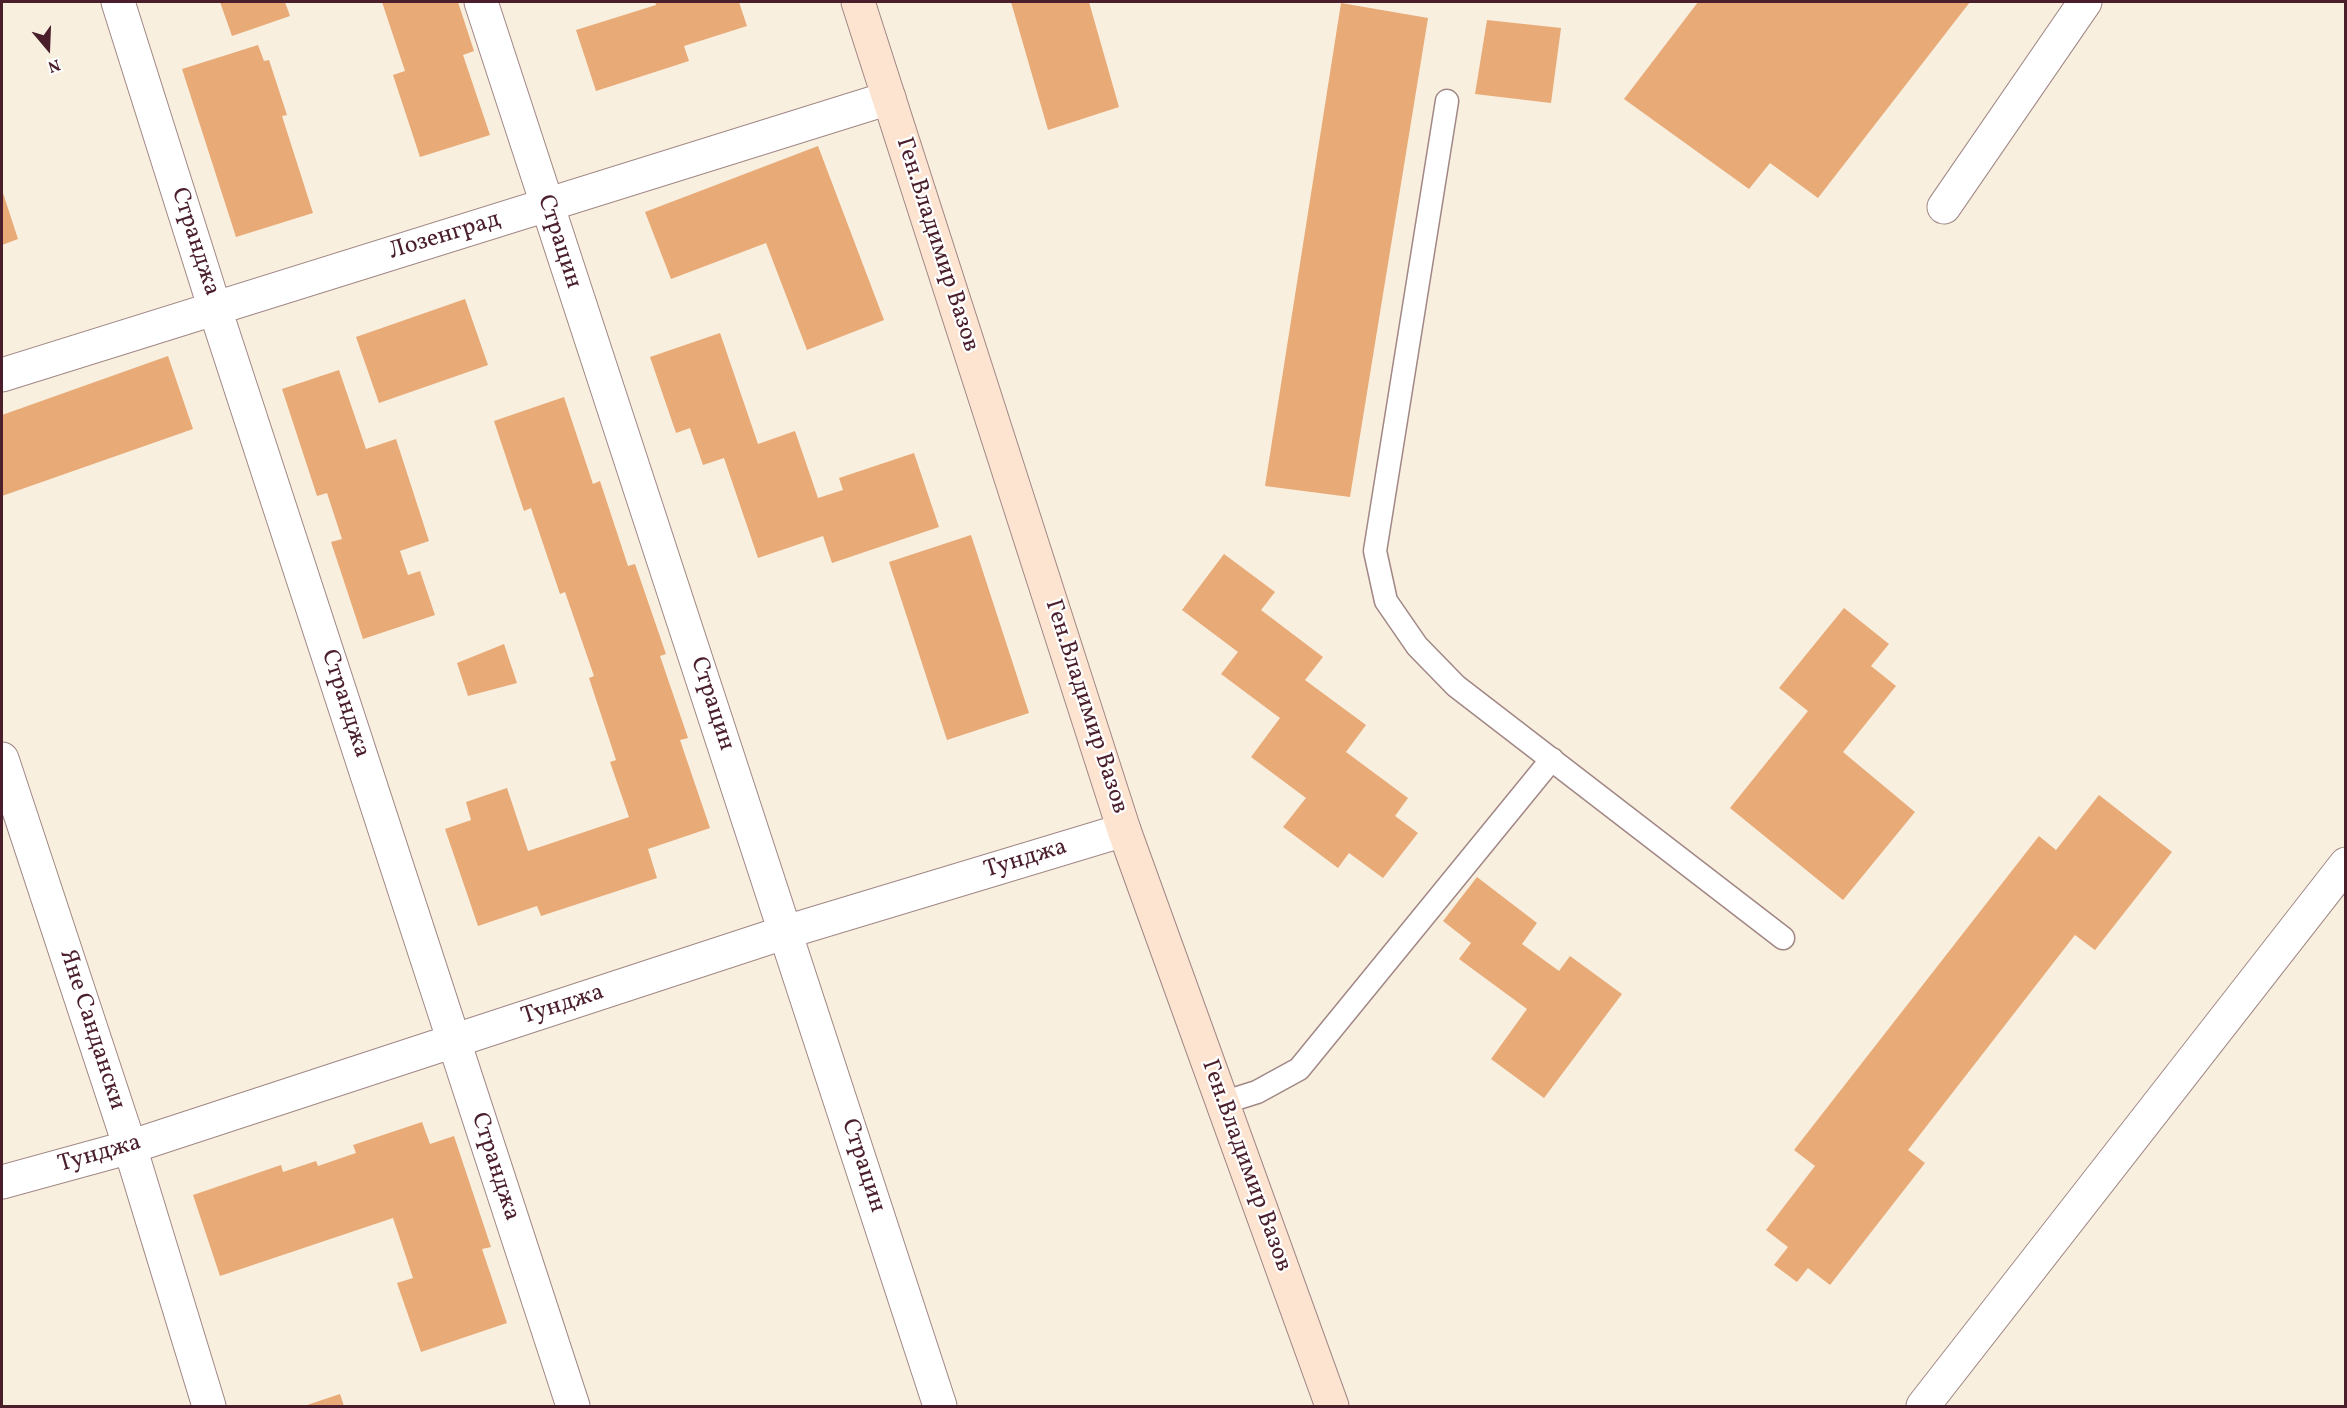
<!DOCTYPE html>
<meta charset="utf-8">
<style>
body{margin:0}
#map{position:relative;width:2347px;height:1408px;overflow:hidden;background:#f8efdf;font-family:Vollkorn,serif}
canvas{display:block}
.frame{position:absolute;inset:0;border:3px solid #4a1f2b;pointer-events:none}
.north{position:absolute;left:18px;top:18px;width:60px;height:60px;-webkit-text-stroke:4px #fff;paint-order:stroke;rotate:161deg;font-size:16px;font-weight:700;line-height:24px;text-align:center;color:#4a1f2b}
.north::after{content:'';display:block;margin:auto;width:21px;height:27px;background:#4a1f2b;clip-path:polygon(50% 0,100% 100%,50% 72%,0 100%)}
</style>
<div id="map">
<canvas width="2347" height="1408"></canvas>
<div class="frame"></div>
<div class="north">N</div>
</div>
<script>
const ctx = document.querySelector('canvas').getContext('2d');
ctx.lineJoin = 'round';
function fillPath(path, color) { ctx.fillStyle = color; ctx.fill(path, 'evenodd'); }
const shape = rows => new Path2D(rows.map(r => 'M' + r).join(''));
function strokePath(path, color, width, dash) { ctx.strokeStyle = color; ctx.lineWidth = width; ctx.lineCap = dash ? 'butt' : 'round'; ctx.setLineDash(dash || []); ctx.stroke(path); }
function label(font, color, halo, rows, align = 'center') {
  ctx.font = font + ' Vollkorn,serif'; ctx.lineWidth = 4.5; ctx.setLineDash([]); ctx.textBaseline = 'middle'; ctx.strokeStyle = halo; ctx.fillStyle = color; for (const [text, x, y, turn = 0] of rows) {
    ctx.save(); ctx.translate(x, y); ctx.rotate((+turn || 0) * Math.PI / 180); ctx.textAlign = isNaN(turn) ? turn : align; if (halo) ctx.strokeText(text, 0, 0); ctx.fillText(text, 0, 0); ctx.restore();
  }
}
const building = shape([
 [220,2,285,2,290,16,232,36],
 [382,2,458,2,474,51,463,55,490,135,420,157,393,75,405,71],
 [655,2,739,2,747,26,684,46,689,61,596,91,576,30,656,5],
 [1011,2,1089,2,1119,107,1048,130],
 [1698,2,1970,2,1818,198,1770,163,1749,189,1624,99],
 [1341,3,1428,18,1350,497,1265,486],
 [1487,20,1561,28,1551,103,1475,94],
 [258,45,264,61,269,60,287,115,282,116,313,213,236,237,182,69],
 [818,146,884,320,807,350,766,243,671,279,645,212],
 [2,190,18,239,2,245],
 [465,299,488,365,379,403,356,337],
 [720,333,758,444,795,431,818,498,843,490,839,478,914,453,939,527,832,563,823,536,758,558,724,458,703,465,690,428,676,433,650,357],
 [168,356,193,429,2,496,2,415],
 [339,370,366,449,396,439,429,541,400,551,408,575,420,571,435,615,363,639,331,542,342,539,327,493,317,496,282,389],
 [564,397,593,484,600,481,628,566,635,564,666,654,660,656,688,738,680,740,710,828,648,849,657,878,541,916,537,906,478,926,445,829,471,820,466,802,507,788,528,851,629,817,610,762,616,760,589,678,594,676,565,592,560,594,531,508,524,511,494,421],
 [971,535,1029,713,947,740,889,562],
 [1224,554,1275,592,1261,610,1323,657,1305,680,1366,725,1346,752,1408,798,1395,816,1418,833,1383,878,1349,853,1338,868,1283,827,1306,798,1251,757,1280,718,1221,674,1238,652,1182,610],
 [1844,608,1889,644,1871,666,1896,686,1843,752,1915,812,1843,900,1730,808,1808,711,1779,688],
 [504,644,517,683,468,696,457,663],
 [2099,795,2172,852,2095,950,2075,935,1908,1150,1925,1163,1830,1285,1808,1268,1797,1282,1774,1265,1788,1247,1766,1230,1815,1166,1794,1150,2039,836,2056,850],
 [1477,877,1537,923,1522,944,1559,971,1570,956,1622,994,1544,1098,1491,1059,1527,1009,1459,959,1471,943,1443,921],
 [422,1122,430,1144,454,1136,491,1247,482,1249,507,1323,421,1352,397,1283,413,1278,393,1218,220,1276,193,1195,281,1165,283,1172,316,1161,318,1166,356,1153,353,1145],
 [340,1394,344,1406,304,1406]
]);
const lane = shape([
 [1447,101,1375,551,1386,601,1417,646,1456,686,1783,938],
 [1222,1103,1257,1092,1299,1069,1552,759]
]);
const street = shape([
 [118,2,215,309,573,1406],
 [481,2,940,1406],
 [1944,207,2085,2],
 [2,375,889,98],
 [2,759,130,1147,209,1406],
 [2,1182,130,1147,786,932,1124,830],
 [1923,1406,2346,864]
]);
const secondary = shape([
 [858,2,1124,830,1332,1406]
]);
const streetNames = [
 ["Лозенград",445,237,-17],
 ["Странджа",194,242,72],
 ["Страцин",558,242,72],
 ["Ген.Владимир Вазов",936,245,72],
 ["Странджа",344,704,72],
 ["Страцин",711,704,72],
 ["Ген.Владимир Вазов",1085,707,72],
 ["Тунджа",1026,860,-17],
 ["Тунджа",563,1006,-18],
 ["Яне Сандански",91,1030,72],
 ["Тунджа",100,1155,-16],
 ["Страцин",862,1166,72],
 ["Ген.Владимир Вазов",1245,1166,70],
 ["Странджа",494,1167,72]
];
fillPath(building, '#e8aa77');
strokePath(lane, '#a18785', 25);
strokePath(street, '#a18785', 35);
strokePath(secondary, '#a18785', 35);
strokePath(lane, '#fff', 22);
strokePath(street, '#fff', 33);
strokePath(secondary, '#fde4d1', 33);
label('24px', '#4a1f2b', '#fff', streetNames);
</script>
